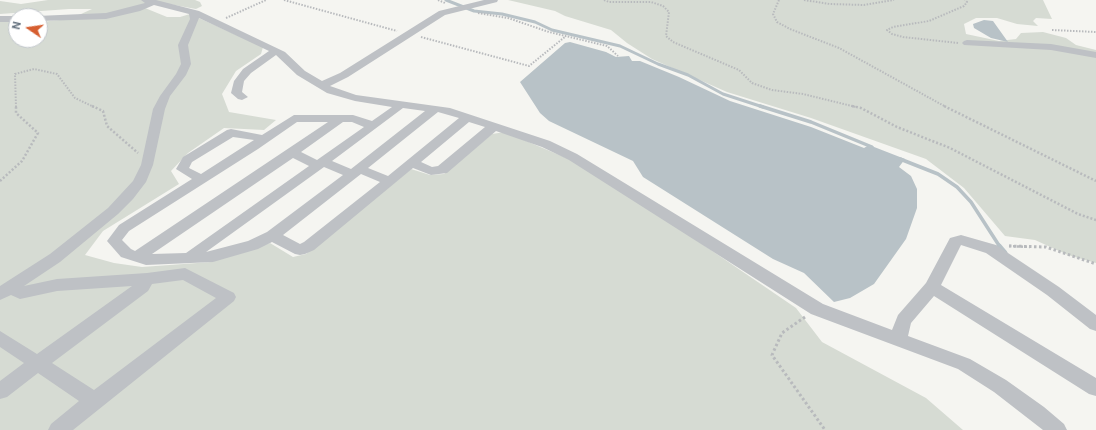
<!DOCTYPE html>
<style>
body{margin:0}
#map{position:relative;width:1096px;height:430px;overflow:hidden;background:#f5f5f1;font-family:Roboto,sans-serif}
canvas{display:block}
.north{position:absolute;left:8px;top:8px;width:40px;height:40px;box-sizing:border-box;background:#fff;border:1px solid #c2c7cc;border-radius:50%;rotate:283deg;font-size:11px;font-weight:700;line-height:16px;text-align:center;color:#667380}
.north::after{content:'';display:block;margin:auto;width:14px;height:18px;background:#d65e30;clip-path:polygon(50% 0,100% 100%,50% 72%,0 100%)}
</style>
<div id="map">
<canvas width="1096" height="430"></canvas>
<div class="north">N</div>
</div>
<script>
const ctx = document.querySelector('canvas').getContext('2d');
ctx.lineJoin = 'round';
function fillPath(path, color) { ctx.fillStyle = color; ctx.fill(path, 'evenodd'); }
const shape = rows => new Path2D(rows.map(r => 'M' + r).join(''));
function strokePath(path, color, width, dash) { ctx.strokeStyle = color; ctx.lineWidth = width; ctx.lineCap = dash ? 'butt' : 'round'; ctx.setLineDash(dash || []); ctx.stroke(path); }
const green = shape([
 [48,0,195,0,200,2,202,6,196,9,163,3,154,4,145,8,167,17,180,17,190,14,263,47,261,54,236,71,222,94,229,112,276,120,264,130,224,128,188,153,171,171,179,184,103,231,85,255,114,263,142,267,211,262,270,243,293,257,306,254,411,169,430,175,444,174,492,134,505,132,571,160,655,212,796,308,822,342,926,398,963,430,0,430,0,22,16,21,16,40,40,40,40,22,70,19,92,9,69,9,0,14,0,1,21,4],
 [508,0,1043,0,1052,19,1036,18,1033,21,1038,26,1017,24,997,18,976,18,964,24,966,34,999,41,1016,39,1021,33,1043,32,1066,38,1076,45,1096,50,1096,263,1068,255,1035,240,1005,236,964,188,926,159,811,118,727,92,652,59,627,43,611,30,565,16,555,11]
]);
const water = shape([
 [984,20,993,21,1008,42,991,38,974,28,973,24],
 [570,42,606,52,616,57,629,56,632,61,640,61,679,77,730,101,811,127,864,148,869,145,905,159,899,167,911,176,917,189,917,208,906,239,874,284,850,298,834,302,804,273,773,259,643,177,633,161,549,121,540,113,520,82,565,43]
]);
const streamFar2 = shape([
 [446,0,474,11,502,14,535,22,552,30,620,46,658,64,688,75,723,94,763,107]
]);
const streamFar1 = shape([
 [760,106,811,122,872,147],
 [900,159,938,174,957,187,971,202,1000,247]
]);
const stream = shape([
 [999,246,1005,253]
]);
const pathFar2 = shape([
 [284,0,397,31],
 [438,0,445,3],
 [604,0,609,2,651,2,663,6,669,12,666,36,673,42,739,70,752,83,772,90,803,94,856,107],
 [779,0,773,14,777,22,790,29,839,48,946,107],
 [804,0,830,4,864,5,894,0],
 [478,13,508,18,549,32,607,46,618,56],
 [226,18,266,0],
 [1052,30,1096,32],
 [421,37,529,66,566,36],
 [958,43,903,37,892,34,887,30,893,27,929,21,964,6,967,2,965,0],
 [16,107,15,74,34,69,57,74,75,98,94,107]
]);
const pathFar1 = shape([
 [92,106,103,111,107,126,138,153],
 [852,106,861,108,897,127,950,148,1078,214,1096,220],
 [944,106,1096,181],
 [0,181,22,161,38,133,16,113,16,106],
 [1009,246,1030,247]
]);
const path = shape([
 [1009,246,1046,247,1096,264],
 [805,317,782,333,772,355,825,430]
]);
const minor = shape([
 [141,0,156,0,199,11,285,52,305,71,322,81,340,73,439,11,484,0,498,0,497,2,445,15,348,77,330,86,356,95,450,108,550,141,577,154,823,304,892,330,898,315,926,283,950,238,961,235,996,245,1059,287,1096,315,1096,331,1090,329,1047,295,986,253,961,245,941,285,1096,378,1096,396,1089,394,934,296,911,323,908,336,970,359,1006,380,1044,407,1064,424,1067,430,1043,430,994,392,958,369,811,314,569,160,542,147,496,131,447,173,431,175,413,168,314,250,305,254,300,255,295,254,272,242,258,249,213,262,146,265,121,257,107,241,119,225,192,179,176,169,183,157,227,130,231,129,262,135,294,115,353,115,372,121,392,107,355,101,327,93,297,75,276,55,251,73,244,81,242,92,248,97,242,100,238,99,231,93,234,81,243,69,269,51,199,18,188,45,191,64,186,75,170,96,165,109,153,165,146,182,133,199,118,214,60,262,24,286,57,279,147,273,185,268,234,293,236,297,234,301,73,430,48,430,51,424,79,401,38,373,7,397,0,399,0,381,24,363,0,347,0,331,37,354,132,286,57,291,20,299,11,295,0,300,0,286,50,254,108,208,133,181,141,165,153,109,160,96,176,74,181,64,178,45,190,19,189,14,154,5,140,11,106,19,40,21,40,16,37,16,106,13,145,3,141,0],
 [403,108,425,111,351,169,332,161,403,108],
 [438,112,459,118,388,176,368,168,438,112],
 [297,122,328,122,135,251,131,249,122,240,129,231,258,149,297,122],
 [343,122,352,122,364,127,317,160,301,152,343,122],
 [469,122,485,127,438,166,432,167,421,162,469,122],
 [233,137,254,140,201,174,189,168,192,162,233,137],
 [293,158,309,166,186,253,152,254,293,158],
 [324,167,343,175,267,232,248,241,206,252,324,167],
 [361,174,380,182,304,242,300,244,283,235,361,174],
 [183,280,216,298,94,390,52,363,148,291,152,284,183,280],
 [0,16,16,16,16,22,0,22,0,16],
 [967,40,1051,44,1096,52,1096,58,1051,50,964,45,962,43,964,41,967,40]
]);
fillPath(green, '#d6dbd3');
fillPath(water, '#b8c2c7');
strokePath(streamFar2, '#b8c2c7', 3);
strokePath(streamFar1, '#b8c2c7', 3.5);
strokePath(stream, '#b8c2c7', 5);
strokePath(pathFar2, '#b8babd', 2, [1.5, 1.5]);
strokePath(pathFar1, '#b8babd', 2.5, [2, 2]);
strokePath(path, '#b8babd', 3, [2.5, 2.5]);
fillPath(minor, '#bec1c5');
</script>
